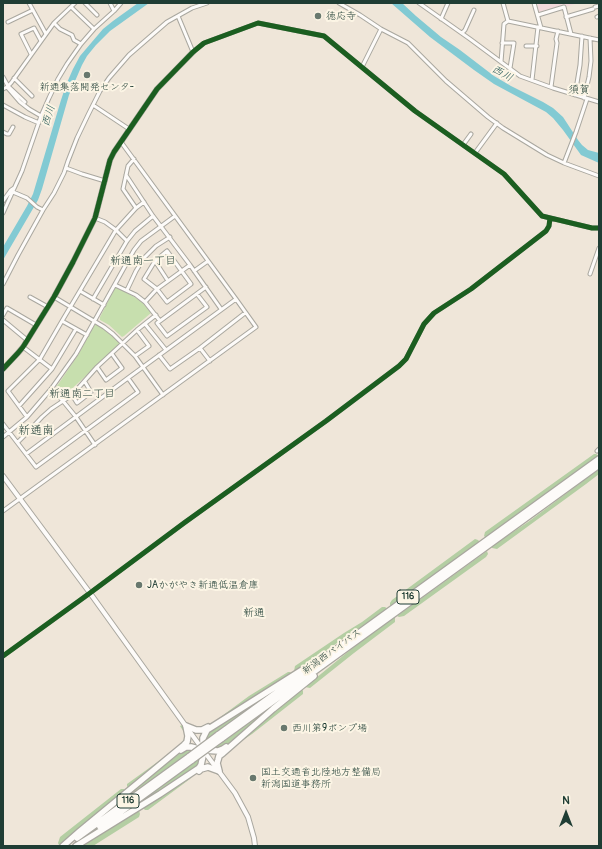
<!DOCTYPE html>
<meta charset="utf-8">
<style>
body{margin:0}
#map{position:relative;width:602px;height:849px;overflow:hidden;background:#efe6d9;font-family:Pangolin,sans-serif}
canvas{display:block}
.frame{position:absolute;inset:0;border:4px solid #1f3d34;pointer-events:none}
.north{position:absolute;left:546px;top:793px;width:40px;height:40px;-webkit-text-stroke:3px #fcf5e5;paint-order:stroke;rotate:0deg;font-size:11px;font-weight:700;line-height:16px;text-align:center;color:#1f3d34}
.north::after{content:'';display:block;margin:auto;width:14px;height:18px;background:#1f3d34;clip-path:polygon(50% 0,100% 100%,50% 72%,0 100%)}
</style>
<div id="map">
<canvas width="602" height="849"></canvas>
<div class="frame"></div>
<div class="north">N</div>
</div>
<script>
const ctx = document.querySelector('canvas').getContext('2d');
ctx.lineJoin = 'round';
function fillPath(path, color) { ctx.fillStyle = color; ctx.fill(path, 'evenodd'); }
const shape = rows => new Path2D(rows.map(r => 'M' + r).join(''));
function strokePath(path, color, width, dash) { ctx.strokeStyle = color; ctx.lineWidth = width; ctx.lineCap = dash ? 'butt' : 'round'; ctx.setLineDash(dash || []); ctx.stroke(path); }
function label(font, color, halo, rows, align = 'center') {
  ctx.font = font + ' Pangolin,"Klee One",sans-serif'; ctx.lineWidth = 4; ctx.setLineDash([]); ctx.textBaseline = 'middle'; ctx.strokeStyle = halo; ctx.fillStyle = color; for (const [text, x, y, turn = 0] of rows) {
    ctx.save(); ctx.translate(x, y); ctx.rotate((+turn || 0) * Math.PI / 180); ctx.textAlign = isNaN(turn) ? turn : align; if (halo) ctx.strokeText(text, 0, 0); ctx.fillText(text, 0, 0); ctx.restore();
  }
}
const built = shape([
 [537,3,578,3,565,7,564,5,539,12]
]);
const green = shape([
 [115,288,119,288,141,301,150,311,151,313,124,336,122,337,109,325,100,320,100,317],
 [95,325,99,325,119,342,119,345,63,397,55,389,78,355,91,331]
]);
const forest = shape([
 [594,454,596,454,599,456,535,502,517,514,486,538,484,536,485,532],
 [599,469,599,474,586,484,497,549,492,548,492,546,528,522],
 [475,539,478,540,480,542,390,607,390,603,392,600],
 [487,551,488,554,486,557,404,616,399,617,397,616],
 [382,607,385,607,388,609,364,625,344,638,295,673,294,671,295,666,344,633,362,622],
 [395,617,395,622,391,625,354,653,310,688,305,687,355,646],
 [288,672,290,672,292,674,211,724,249,696],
 [283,685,262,700,205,741,208,732],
 [302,689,303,691,303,694,252,734,231,748],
 [293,691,241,736,234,739,223,748,212,750],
 [182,725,187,732,187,736,186,740,180,746,160,762,128,788,127,786,127,784,181,745,185,737,184,732,180,726],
 [188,749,194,749,103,815,165,762,174,758,183,750],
 [202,757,198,767,115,820,171,779],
 [194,776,148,810,145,810,143,808],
 [121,789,124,789,125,791,59,845,58,843,60,837],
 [139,810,140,814,139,817,93,846,83,846,113,826]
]);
const water = shape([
 [138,3,149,3,110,31,96,45,87,56,82,65,69,95,42,189,38,200,3,260,3,247,27,206,33,194,61,100,66,85,73,69,80,56,103,29,113,21],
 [391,3,402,3,416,16,441,37,460,50,494,76,511,86,543,102,553,108,563,117,578,140,582,145,588,150,599,153,599,163,581,155,563,130,553,118,546,112,494,84,474,70,430,37]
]);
const minor = shape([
 [29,3,46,34],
 [85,3,97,15],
 [110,3,114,11],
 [339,3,360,15,381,29,408,43,446,81,488,117,503,128,547,155,564,163,599,176],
 [419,3,470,39,520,76,553,88,599,102],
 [503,3,508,21,599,40],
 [534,3,541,28],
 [71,7,94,29],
 [595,7,599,6],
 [538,15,564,7,571,34],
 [178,16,193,52,204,43,258,23,324,36,415,111,504,174,542,216,592,228,599,228],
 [566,17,593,9],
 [597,17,599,16],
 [441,19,448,3],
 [8,22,33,10],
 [54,23,60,29,72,35,74,40,81,44],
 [462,33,465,30,474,10],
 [502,43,514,43,510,68],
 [526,46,537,46],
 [31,54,21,34,34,28,41,41],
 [501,62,504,24,508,21],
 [362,67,381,29],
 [3,77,8,86,25,102],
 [14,78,32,96],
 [532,80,538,27],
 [7,87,20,102,29,109,41,116],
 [551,87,557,43,556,39,558,31],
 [3,89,7,87,11,83,54,23,75,3],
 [575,95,580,65,582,36],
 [584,98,589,77,591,61,590,38],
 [3,105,25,117,39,123],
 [93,105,129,129],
 [3,132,7,134,9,134,13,127],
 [463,145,471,134],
 [475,153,497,123],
 [134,159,128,166,123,189,136,208],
 [564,163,576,132,587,99],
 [66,168,82,174,105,181],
 [126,175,153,216,190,265,221,309],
 [13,192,27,198,37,207,43,210],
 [3,201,11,190,14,188],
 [3,213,22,171,41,116,49,98,58,79,67,64,81,44,94,29,114,11,121,3],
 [95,218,105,222,116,230,127,241],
 [167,251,191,284,167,302,157,289,144,279,155,261,167,251],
 [155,261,168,281],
 [194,271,208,261],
 [590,274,599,248],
 [3,284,18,255,43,210,54,193,64,173,68,161,77,138,88,115,100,91,109,78,129,55,167,22,192,8,207,3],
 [115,285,136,295,145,302,160,321,206,287],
 [127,290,136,271,144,258,156,246,170,237],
 [80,291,104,305],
 [30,297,48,307],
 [54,297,104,327,113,334,135,356,163,395],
 [93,299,127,241,135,231,153,216],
 [145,302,157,289,190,265],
 [3,315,7,308,36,325],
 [3,320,27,340],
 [62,321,87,335],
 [160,321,157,323,167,336,207,307,197,294],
 [145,324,166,350],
 [23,347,52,369],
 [200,348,210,361],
 [159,355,170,369,200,348,245,313],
 [135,356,149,346,137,330],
 [97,367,106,380,122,368,112,354],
 [51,389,63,401,76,417,95,445],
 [72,395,77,403,91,392,85,382],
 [19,406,52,369,76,329],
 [27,417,8,391,40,359,62,321,116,230,136,208,144,202],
 [3,424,36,467,138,392,128,378],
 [3,437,27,417,51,389,76,354,134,250,141,241,175,216],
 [18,442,26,434,42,417,51,409,72,395,97,367,137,330,156,315],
 [597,451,599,449],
 [26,454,128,378,236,299],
 [3,511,256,327,236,299,121,142],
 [3,656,90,593,184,523,326,421,399,366,406,359,424,324,434,313,471,289,546,231,549,226,550,218]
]);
const tertiary = shape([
 [3,369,18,353,23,347,54,297,73,262,95,218,110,160,114,152,157,89,193,52],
 [3,476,90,593,203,750,235,793,248,817,254,838,255,846]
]);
const motorway = shape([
 [186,726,196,730,202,730,208,727],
 [218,735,599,459],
 [221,739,599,465],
 [181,750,186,747,191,747,203,750,218,751,223,749,226,747],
 [199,771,201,769,208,767,219,771],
 [219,771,217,763,218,760,219,756,223,753,273,709,314,676],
 [100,827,192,760],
 [77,838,190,756],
 [63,846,80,831,184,745,187,742,188,736,186,726],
 [76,846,160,794,199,768,201,765,203,756,203,738,207,730,302,670]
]);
const motorwayBridge = shape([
 [190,756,218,735],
 [192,760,221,739]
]);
const cycleway = shape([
 [3,369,18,353,23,347,54,297,73,262,95,218,110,160,114,152,157,89,193,52,204,43,258,23,324,36,415,111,504,174,542,216,592,228,599,228],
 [3,656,90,593,184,523,326,421,399,366,406,359,424,324,434,313,471,289,546,231,549,226,550,218]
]);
const markers = [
 [318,16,4,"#68786e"],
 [87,75,4,"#68786e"],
 [139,585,4,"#68786e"],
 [284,728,4,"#68786e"],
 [253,778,4,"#68786e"]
];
const shields = [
 [408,597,22],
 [128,801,22]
];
const shieldNames = [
 ["116",408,597],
 ["116",128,801]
];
const poiNames = [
 ["徳応寺",326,16],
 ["新通集落開発センタ-",87,87,"center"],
 ["JAかがやき新通低温倉庫",147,585],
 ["西川第9ポンプ場",292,728],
 ["国土交通省北陸地方整備局",261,772],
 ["新潟国道事務所",261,784]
];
const streetNames = [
 ["新潟西バイパス",332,652,-36]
];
const waterNames = [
 ["西川",502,74,29],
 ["西川",49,116,-74]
];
const neighbourhoodNames = [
 ["須賀",579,90],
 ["新通南一丁目",143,261],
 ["新通南二丁目",82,394],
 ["新通",254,613]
];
const quarterNames = [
 ["新通南",36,431]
];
fillPath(built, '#f2d9db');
fillPath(green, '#c7dfae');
fillPath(forest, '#b4cea3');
fillPath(water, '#82cad3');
strokePath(minor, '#a9a79f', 5);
strokePath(tertiary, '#a9a79f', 6);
strokePath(motorway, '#a9a79f', 8);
strokePath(minor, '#fdfbf9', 3);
strokePath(tertiary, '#fdfbf9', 4);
strokePath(motorway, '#fdfbf9', 5.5);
strokePath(motorwayBridge, '#a9a79f', 8, []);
strokePath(motorwayBridge, '#fdfbf9', 5.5);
strokePath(cycleway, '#1b5e20', 5);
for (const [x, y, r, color] of markers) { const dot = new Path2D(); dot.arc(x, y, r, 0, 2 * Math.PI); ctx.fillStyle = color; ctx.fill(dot); strokePath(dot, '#fcf5e5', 1.5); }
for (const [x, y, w] of shields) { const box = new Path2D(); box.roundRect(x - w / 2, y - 7, w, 14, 3); ctx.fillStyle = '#fcf5e5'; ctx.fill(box); strokePath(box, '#1f3d34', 1); }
label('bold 9px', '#1f3d34', null, shieldNames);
label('10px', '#1f3d34', '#fcf5e5', poiNames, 'left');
label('10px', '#1f3d34', '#fcf5e5', streetNames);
label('italic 11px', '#2c5d5b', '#fcf5e5', waterNames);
label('11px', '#1f3d34', '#fcf5e5', neighbourhoodNames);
label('12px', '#1f3d34', '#fcf5e5', quarterNames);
</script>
